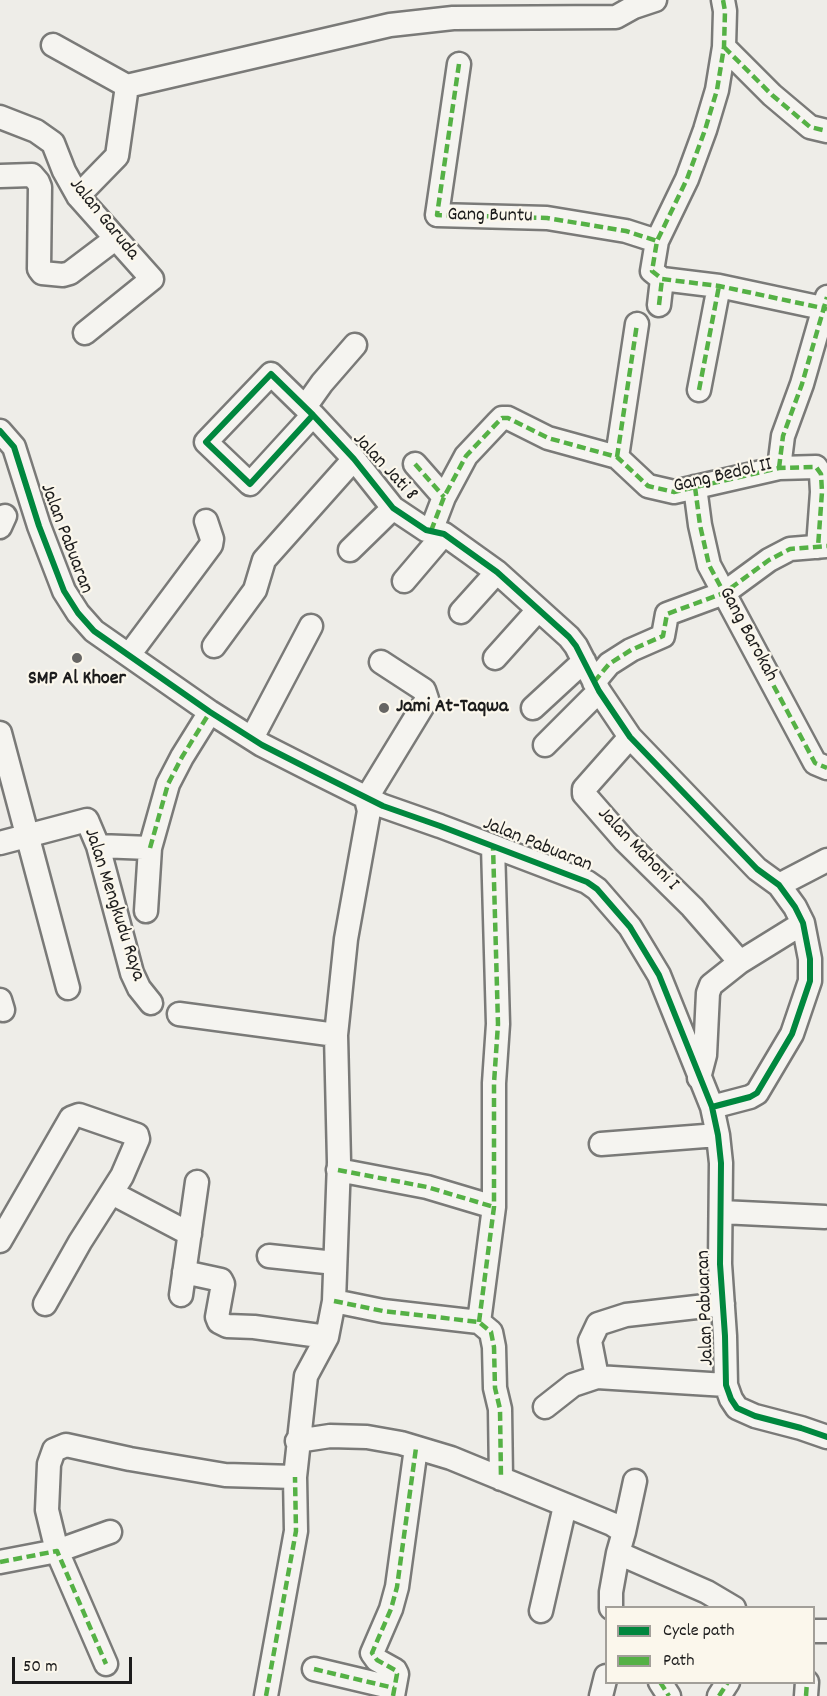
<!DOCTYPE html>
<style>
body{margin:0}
#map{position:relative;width:827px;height:1696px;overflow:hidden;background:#eeede8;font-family:Dekko,sans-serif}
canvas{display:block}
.legend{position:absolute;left:605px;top:1606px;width:210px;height:78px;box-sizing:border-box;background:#fbf7ec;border:2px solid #a29f99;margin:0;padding:8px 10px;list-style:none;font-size:18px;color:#1c1c1c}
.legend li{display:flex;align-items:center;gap:12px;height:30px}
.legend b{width:30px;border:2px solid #a29f99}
.scale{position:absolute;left:12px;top:1657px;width:120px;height:27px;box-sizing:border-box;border:3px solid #1c1c1c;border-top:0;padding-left:8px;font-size:18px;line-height:21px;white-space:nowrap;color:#1c1c1c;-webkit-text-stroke:4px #fbf7ec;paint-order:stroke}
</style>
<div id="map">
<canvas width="827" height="1696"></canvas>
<ul class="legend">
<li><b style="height:8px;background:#00873e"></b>Cycle path</li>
<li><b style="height:8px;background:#55b145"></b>Path</li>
</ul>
<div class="scale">50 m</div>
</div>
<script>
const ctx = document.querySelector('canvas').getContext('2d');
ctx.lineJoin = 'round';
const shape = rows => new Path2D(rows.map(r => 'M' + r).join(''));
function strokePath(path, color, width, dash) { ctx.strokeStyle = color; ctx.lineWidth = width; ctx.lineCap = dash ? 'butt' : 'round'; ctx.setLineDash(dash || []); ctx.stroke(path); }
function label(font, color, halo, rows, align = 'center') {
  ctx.font = font + ' Dekko,sans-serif'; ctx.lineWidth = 4.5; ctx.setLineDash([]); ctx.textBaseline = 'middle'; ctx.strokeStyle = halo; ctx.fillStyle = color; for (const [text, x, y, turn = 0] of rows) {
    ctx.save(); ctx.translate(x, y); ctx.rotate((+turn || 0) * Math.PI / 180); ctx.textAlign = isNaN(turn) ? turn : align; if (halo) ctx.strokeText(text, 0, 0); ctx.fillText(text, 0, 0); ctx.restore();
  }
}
const minor = shape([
 [723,0,725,11,724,47,717,90,705,130,687,179,657,241,652,271,662,279,719,286,827,309],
 [53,45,127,86],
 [724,47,772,95,810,127,827,131],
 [459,64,437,215,547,218,626,231,657,241],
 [0,117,36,131,53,143,64,171,78,196,152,279,85,333],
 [0,176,32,175,38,182,40,187,39,269,42,273,63,275,70,273,115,239],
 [78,196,117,156,127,86,390,25,453,18,616,17,634,7,655,0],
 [659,305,662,279],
 [699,390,719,286],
 [305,407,322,383,355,345],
 [313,415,250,484,206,442,271,374,313,415,354,459,393,508,426,530,444,534,497,572,569,637,576,646,599,691,630,737,757,869,779,885,795,907,803,923,810,959,810,981,792,1034,757,1093,750,1097,712,1107],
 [0,431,14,447,39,526,64,591,78,613,94,631,210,712,262,745,317,773,383,806,440,826,587,882,597,889,630,927,659,975,712,1107,718,1135,721,1163,720,1264,725,1336,726,1385,731,1399,737,1408,755,1416,801,1428,827,1437],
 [617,457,637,324],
 [415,464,444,497],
 [779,468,783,436,802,384,827,297],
 [695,487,700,525,709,565,815,763,827,768],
 [0,527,5,516],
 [431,531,444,497,466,456,498,422,502,418,508,418,548,438,617,457,648,486,674,492,779,468,816,467,821,474,822,492,818,547],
 [350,550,393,508],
 [404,581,444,534],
 [461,612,497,572],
 [214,646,255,590,264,560,354,459],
 [129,655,211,545,212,539,206,521],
 [495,658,538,610],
 [594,682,609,664,631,650,663,636,667,614,724,593,769,560,790,549,827,546],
 [533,708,584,661],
 [0,733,68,988],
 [630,737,584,789,584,794,625,841,692,907,740,962],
 [252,738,311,626],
 [545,745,599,691],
 [0,843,87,820,98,846,132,973,139,988,151,1003],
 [98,846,150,848,146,911],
 [150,848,168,784,182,757,210,712],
 [779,885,827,860],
 [0,1000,3,1010],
 [179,1014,336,1035],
 [699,1078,705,1055,708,993,711,985,740,962,803,923],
 [601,1144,718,1135],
 [338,1170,427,1187,494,1207],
 [112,1193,190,1234],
 [721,1212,825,1217],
 [0,1241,71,1118,79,1115,137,1135,138,1139,122,1176,80,1242,45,1304],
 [269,1256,335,1263],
 [184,1272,221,1280,223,1284,217,1317,219,1322,227,1326,254,1327,327,1337],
 [181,1295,197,1182],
 [334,1301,383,1311,479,1322,491,1332,494,1347,495,1388,500,1409,501,1479],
 [479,1322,494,1207,494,1083,498,1024,493,846],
 [597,1377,590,1341,598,1324,626,1315,723,1304],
 [545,1407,573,1385,597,1377,726,1385],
 [297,1441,330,1436,367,1437,401,1443,451,1458,612,1524,624,1532,618,1553,707,1592,734,1608],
 [624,1532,635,1481],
 [0,1562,57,1551,110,1532],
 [611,1608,611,1592,618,1553],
 [541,1611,565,1506],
 [814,1631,827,1631],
 [106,1664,57,1551,47,1510,49,1464,54,1450,66,1445,130,1459,225,1475,295,1477],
 [314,1669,394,1688],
 [660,1682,669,1696],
 [266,1696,296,1531,295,1477,306,1376,327,1337,334,1301,339,1162,336,1035,346,939,369,811,366,799,427,699,424,690,381,662],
 [393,1696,397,1674,395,1670,377,1660,372,1653,391,1609,397,1587,416,1448],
 [601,1696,606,1676],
 [719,1696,728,1682],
 [806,1696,807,1682]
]);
const quiet = shape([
 [723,0,725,11,724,47,717,90,705,130,687,179,657,241,652,271,662,279,719,286,827,309],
 [724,47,772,95,810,127,827,131],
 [459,64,437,215,547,218,626,231,657,241],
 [659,305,662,279],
 [699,390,719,286],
 [617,457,637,324],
 [415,464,444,497],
 [779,468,783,436,802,384,827,297],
 [695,487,700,525,709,565,815,763,827,768],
 [431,531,444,497,466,456,498,422,502,418,508,418,548,438,617,457,648,486,674,492,779,468,816,467,821,474,822,492,818,547],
 [594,682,609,664,631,650,663,636,667,614,724,593,769,560,790,549,827,546],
 [150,848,168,784,182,757,210,712],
 [338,1170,427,1187,494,1207],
 [334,1301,383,1311,479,1322,491,1332,494,1347,495,1388,500,1409,501,1479],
 [479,1322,494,1207,494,1083,498,1024,493,846],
 [0,1562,57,1551,106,1664],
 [314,1669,394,1688],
 [660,1682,669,1696],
 [266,1696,296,1531,295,1477],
 [393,1696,397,1674,395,1670,377,1660,372,1653,391,1609,397,1587,416,1448],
 [719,1696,728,1682],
 [806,1696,807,1682]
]);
const cycleway = shape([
 [313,415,250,484,206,442,271,374,313,415,354,459,393,508,426,530,444,534,497,572,569,637,576,646,599,691,630,737,757,869,779,885,795,907,803,923,810,959,810,981,792,1034,757,1093,750,1097,712,1107],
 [0,431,14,447,39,526,64,591,78,613,94,631,210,712,262,745,317,773,383,806,440,826,587,882,597,889,630,927,659,975,712,1107,718,1135,721,1163,720,1264,725,1336,726,1385,731,1399,737,1408,755,1416,801,1428,827,1437]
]);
const markers = [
 [77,658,6,"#666563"],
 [384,708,6,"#666563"]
];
const streetNames = [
 ["Gang Buntu",490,217,1],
 ["Jalan Garuda",103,220,51],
 ["Jalan Jati 8",384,468,47],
 ["Gang Bedol II",723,477,-13],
 ["Jalan Pabuaran",65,539,69],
 ["Gang Barokah",747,635,62],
 ["Jalan Pabuaran",537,846,22],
 ["Jalan Mahoni I",637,850,46],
 ["Jalan Mengkudu Raya",113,905,72],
 ["Jalan Pabuaran",707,1308,-92]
];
const poiNames = [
 ["SMP Al Khoer",77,680],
 ["Jami At-Taqwa",396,708,"left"]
];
strokePath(minor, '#7a7a78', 27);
strokePath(minor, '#f5f4f0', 22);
strokePath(quiet, '#55b145', 4.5, [9, 4.5]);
strokePath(cycleway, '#00873e', 6);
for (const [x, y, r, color] of markers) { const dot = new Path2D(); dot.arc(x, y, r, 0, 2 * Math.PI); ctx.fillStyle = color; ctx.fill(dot); strokePath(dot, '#fbf7ec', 2); }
label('20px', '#1c1c1c', '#fbf7ec', streetNames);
label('bold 20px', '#1c1c1c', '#fbf7ec', poiNames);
</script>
